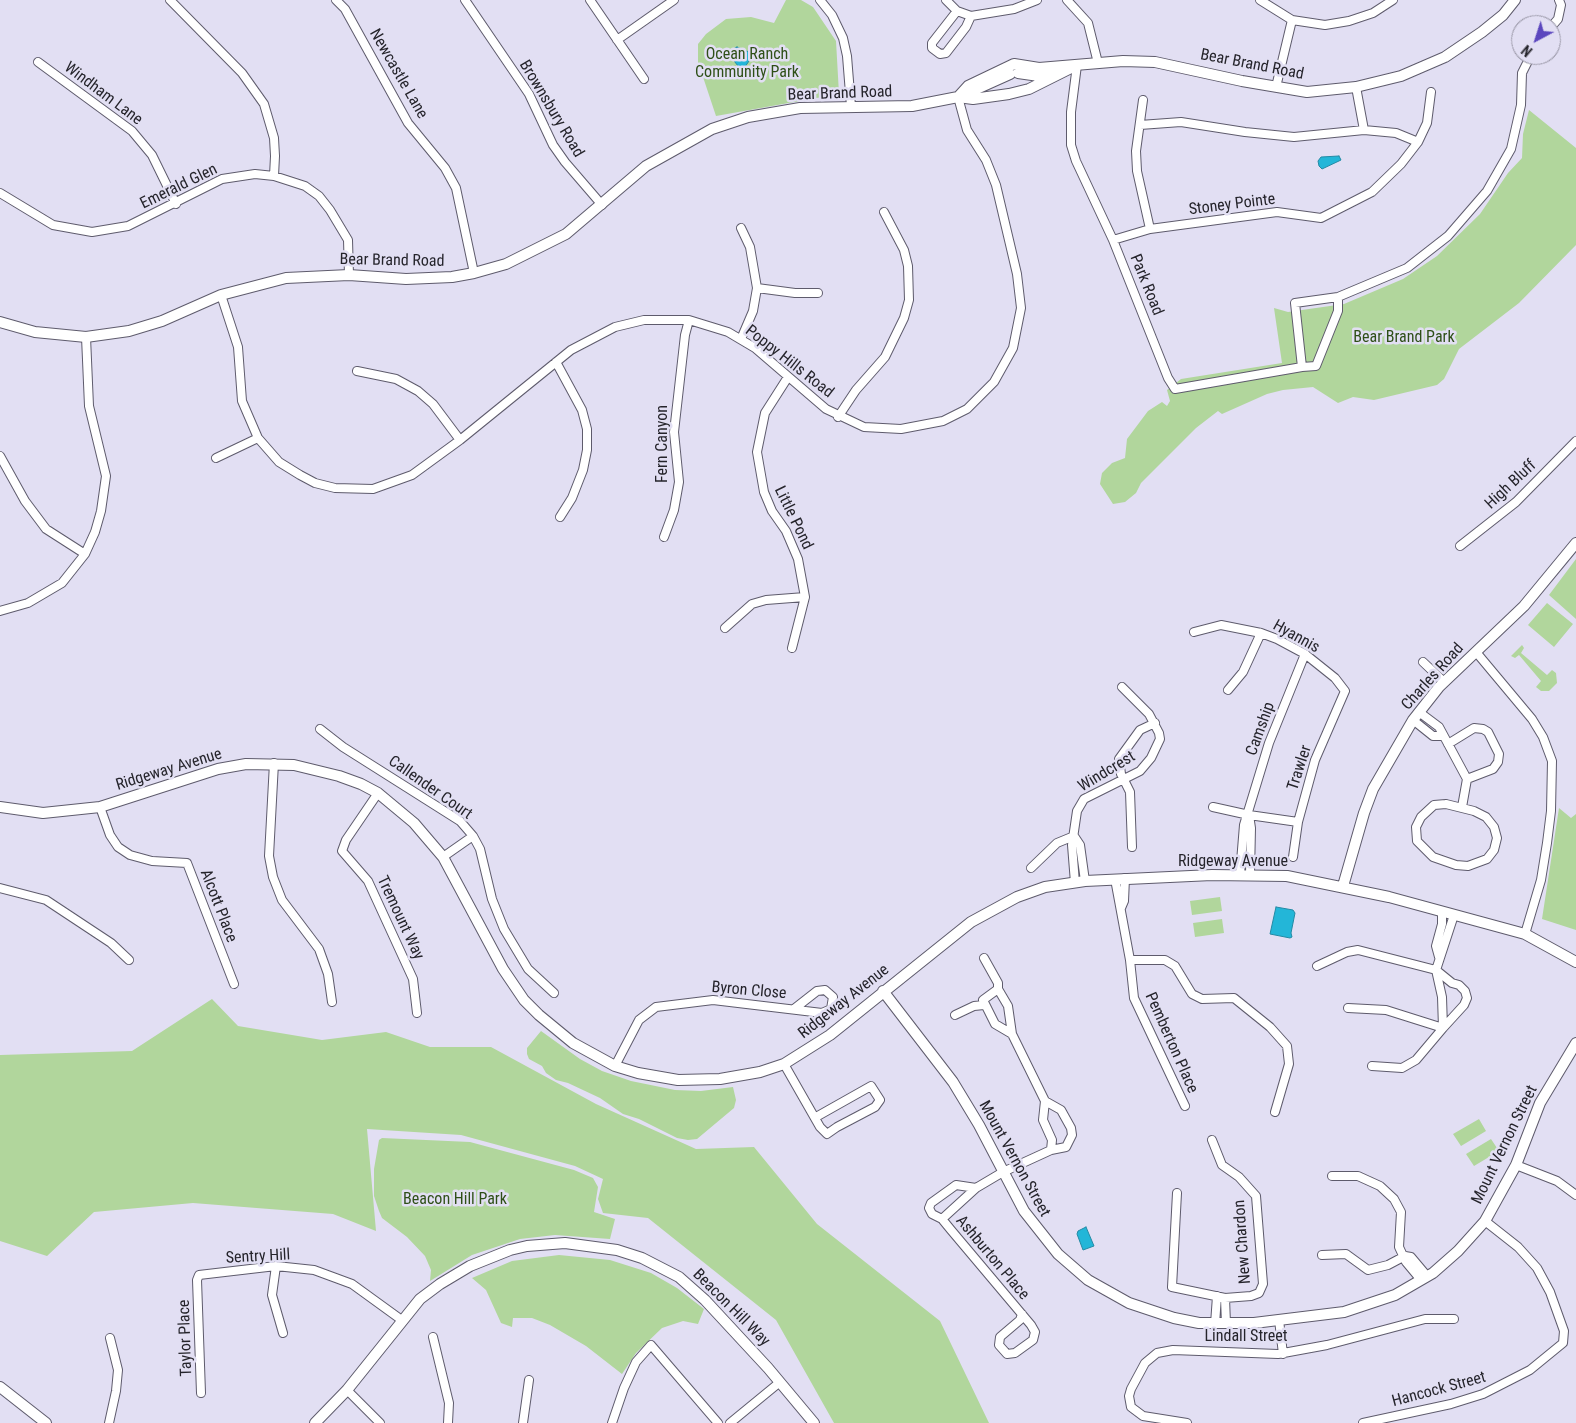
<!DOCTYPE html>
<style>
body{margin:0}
#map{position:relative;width:1576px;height:1423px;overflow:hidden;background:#e2dff3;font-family:"Roboto Condensed",sans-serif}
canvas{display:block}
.north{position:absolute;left:1511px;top:15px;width:50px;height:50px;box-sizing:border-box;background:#e2dff3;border:1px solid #9694a3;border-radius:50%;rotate:220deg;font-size:14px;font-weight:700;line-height:20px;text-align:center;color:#25242b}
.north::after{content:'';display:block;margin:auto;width:18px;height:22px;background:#5b46be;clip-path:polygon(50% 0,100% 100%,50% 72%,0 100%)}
</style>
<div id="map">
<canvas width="1576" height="1423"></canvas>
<div class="north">N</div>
</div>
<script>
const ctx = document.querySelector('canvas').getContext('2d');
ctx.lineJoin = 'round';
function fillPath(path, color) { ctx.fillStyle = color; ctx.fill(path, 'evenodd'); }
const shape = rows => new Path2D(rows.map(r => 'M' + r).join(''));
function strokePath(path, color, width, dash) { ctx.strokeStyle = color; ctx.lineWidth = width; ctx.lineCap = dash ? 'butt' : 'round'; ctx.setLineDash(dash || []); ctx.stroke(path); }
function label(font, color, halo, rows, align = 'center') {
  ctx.font = font + ' "Roboto Condensed",sans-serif'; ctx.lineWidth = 5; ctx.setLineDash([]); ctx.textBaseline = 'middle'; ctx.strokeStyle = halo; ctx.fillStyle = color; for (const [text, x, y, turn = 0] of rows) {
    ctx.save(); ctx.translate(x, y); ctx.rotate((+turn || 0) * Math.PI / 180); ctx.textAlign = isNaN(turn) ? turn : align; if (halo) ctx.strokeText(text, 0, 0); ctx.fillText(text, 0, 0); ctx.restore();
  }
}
const green = shape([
 [786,0,801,0,813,7,836,41,839,94,716,116,698,62,698,44,706,34,726,19,751,17,774,23],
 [1529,110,1576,148,1576,245,1519,303,1459,349,1444,379,1437,385,1374,400,1353,397,1338,403,1313,387,1283,390,1267,394,1222,414,1218,411,1196,428,1141,483,1136,493,1125,502,1113,504,1100,484,1102,473,1112,463,1125,458,1127,439,1148,411,1162,402,1167,406,1170,401,1167,390,1181,379,1282,363,1274,308,1288,312,1344,304,1403,279,1437,256,1480,214,1508,173,1522,158,1523,134],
 [1576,559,1576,619,1549,595],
 [1547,603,1573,624,1554,647,1528,625],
 [1522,645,1524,648,1521,653,1547,675,1552,670,1556,673,1557,683,1549,691,1541,691,1536,687,1541,681,1519,655,1515,658,1511,656],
 [1559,808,1571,818,1576,814,1576,930,1542,919],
 [1220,897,1222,911,1192,915,1190,901],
 [1222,919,1224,933,1195,937,1193,923],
 [212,999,238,1026,322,1040,386,1032,430,1047,491,1047,596,1104,696,1149,754,1147,817,1224,940,1321,989,1423,834,1423,776,1320,648,1218,603,1213,598,1199,603,1179,575,1166,461,1135,367,1129,376,1231,333,1214,193,1203,94,1212,47,1256,0,1241,0,1055,132,1051],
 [541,1031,580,1059,602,1071,631,1081,675,1090,701,1091,733,1087,736,1100,734,1108,697,1139,688,1140,677,1138,639,1119,623,1114,600,1098,568,1083,556,1080,546,1073,542,1066,529,1059,527,1054,527,1048],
 [1479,1119,1486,1131,1461,1146,1453,1134],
 [382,1138,470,1142,574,1170,593,1178,598,1187,594,1212,615,1219,610,1239,555,1235,520,1239,472,1255,430,1281,431,1270,425,1256,407,1237,382,1218,379,1211,374,1196,374,1169,379,1140],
 [1491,1139,1499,1151,1474,1166,1466,1154],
 [559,1255,610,1260,651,1273,677,1288,704,1309,698,1324,683,1321,662,1328,636,1353,622,1374,586,1346,550,1325,532,1318,513,1318,512,1327,501,1323,486,1290,472,1278,512,1261]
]);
const water = shape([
 [737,47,754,54,742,71,727,52,737,47],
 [1339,156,1341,160,1322,169,1319,166,1318,161,1321,157,1339,156],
 [1276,907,1293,910,1295,913,1291,933,1292,937,1290,938,1270,934,1276,907],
 [1086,1227,1094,1246,1083,1250,1077,1234,1078,1231,1086,1227]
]);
const minor = shape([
 [170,0,242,73,264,104,274,138,275,156,274,176],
 [336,0,345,9,408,123,445,168,456,188,474,273],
 [465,0,529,94,553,145,565,162,602,205],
 [590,0,644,79],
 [820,0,832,15,843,38,847,56,851,106],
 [946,0,957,11,971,16,1014,9,1037,0],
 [1067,0,1088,23,1098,63],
 [1260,0,1292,20,1325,25,1349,21,1373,13,1393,0],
 [957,11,932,43,932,48,940,54,946,53,966,27,971,16],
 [1551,27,1558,19,1561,5,1559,0],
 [617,40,674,0],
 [38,62,132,131,152,155,176,204],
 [1077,65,1071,112,1071,145,1076,161,1113,240,1168,378,1175,389,1302,367],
 [1276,87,1292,20],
 [1356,87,1364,130],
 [1143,100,1136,151,1137,171,1150,229],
 [1140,125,1181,122,1245,132,1294,137,1364,130,1396,133,1418,142],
 [0,193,53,225,92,232,128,226,222,179,255,174,274,176,305,186,319,196,330,210,348,240,349,275],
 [741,228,750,247,757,288,753,311,741,339],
 [1113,240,1150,229,1277,212,1321,218,1372,192,1401,164,1418,142,1427,123,1431,92],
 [757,288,795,293,818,293],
 [221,295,238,347,242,401,258,438,279,462,300,475,315,483,335,488,373,489,412,475,460,440,571,350,615,327,644,320,689,320,728,332,755,348,826,409,864,427,901,429,943,421,967,409,994,382,1013,348,1021,308,1017,274,996,185,986,160,967,130,958,97],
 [1338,297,1338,311,1316,366,1302,367,1295,303,1338,297,1407,268,1448,236,1487,191,1511,149,1521,105,1522,73,1531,55],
 [556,362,582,410,587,429,587,450,583,470,572,498,560,517],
 [357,371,396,379,418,391,433,404,460,440],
 [788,377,765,413,757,452,764,492,772,511,786,531,798,559,805,597,792,648],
 [838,417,856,390,885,357,904,318,909,300,908,266,904,250,884,212],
 [0,456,25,501,46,529,85,554],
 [216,458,258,438],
 [664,537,674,510,679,482,674,432,685,335,689,320],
 [1460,546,1516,502,1576,441],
 [0,611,28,603,62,583,85,554,95,532,101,511,106,476,89,406,86,337],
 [725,628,752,604,766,600,805,597],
 [1194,632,1221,625,1261,633,1277,639,1305,654,1335,678,1345,691,1315,760,1298,822,1293,857],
 [1476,652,1532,719,1543,737,1552,761,1551,811,1547,843,1541,880,1525,934],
 [1423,662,1444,682],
 [1228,690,1243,672,1261,633],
 [1419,712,1439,727,1467,779,1462,807],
 [1413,720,1433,736,1442,736],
 [320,729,343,747,460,821,473,836,480,849,492,899,504,929,528,969,554,993],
 [1448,744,1474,728,1483,729,1488,732,1499,754,1498,762,1493,769,1467,779],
 [274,763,269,856,273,877,282,900,319,949,328,974,332,1002],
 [378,793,346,840,342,851,368,881,413,979,417,1013],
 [1446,804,1474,811,1486,817,1494,827,1497,838,1494,850,1487,859,1468,866,1456,865,1433,857,1417,841,1416,827,1421,817,1434,805,1446,804],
 [100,807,110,835,118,847,130,855,152,861,187,863,234,984],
 [1213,807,1249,815,1298,822],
 [1249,815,1251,828,1250,874],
 [1074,836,1080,845,1085,881],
 [1132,847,1130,792,1121,774,1119,759,1140,730,1155,723],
 [443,857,473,836],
 [1031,868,1057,843,1074,836],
 [1240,874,1244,825,1269,743,1305,654],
 [1115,879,1130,960,1165,960,1175,966,1192,994,1202,999,1234,998,1270,1027,1287,1046,1289,1064,1275,1112],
 [1075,883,1072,845,1077,811,1084,799,1140,771,1151,758,1160,739,1159,733,1149,714,1122,687],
 [0,888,46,900,111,943,129,960],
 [1121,908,1124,901,1125,878],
 [1439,957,1436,946,1442,924,1442,912],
 [984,958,998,983,998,989],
 [1130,960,1134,998,1185,1106],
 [1317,966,1347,952,1358,950,1436,970,1452,983,1459,985,1465,991,1467,998,1464,1005,1443,1028,1386,1010,1348,1008],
 [955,1015,974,1006,984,1005],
 [784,1064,820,1127,827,1134,837,1127,875,1107,880,1100,871,1086,816,1117],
 [615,1066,639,1020,656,1007,713,1000,822,1013,831,1009,833,997,825,990,817,991,794,1009],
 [1372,1066,1402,1068,1416,1060,1443,1028,1442,997,1436,970,1454,915],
 [1045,1101,1061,1110,1071,1128,1072,1135,1066,1147,1051,1150],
 [1516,1165,1557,1181,1576,1195],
 [1332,1176,1358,1176,1380,1186,1394,1199,1401,1212,1399,1247,1406,1262,1421,1280],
 [976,1188,956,1185,931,1203,929,1208,932,1214,942,1219,951,1230,1031,1325,1035,1332,1033,1340,1015,1353,1007,1354,999,1345,1000,1337,1020,1320,1022,1314],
 [1177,1193,1172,1287,1225,1298,1251,1296,1259,1293,1263,1284,1256,1196,1239,1177,1222,1165,1212,1140],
 [942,1219,976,1188,1003,1172,1051,1150,1052,1140,1043,1120,1045,1101,1012,1034,1008,1006,998,989,983,1000,995,1024,1012,1034],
 [1322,1255,1346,1254,1368,1270,1388,1265,1405,1256],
 [1405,1256,1411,1257,1427,1276],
 [276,1266,272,1295,283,1333],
 [1225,1298,1226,1324],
 [1279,1320,1283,1354],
 [1215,1324,1217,1296],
 [433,1337,449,1403,448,1423],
 [347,1390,380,1423],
 [201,1393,197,1280,199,1275,276,1266,314,1270,352,1284,403,1321],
 [109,1423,116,1391,118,1370,110,1338],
 [523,1423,529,1380],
 [612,1423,624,1388,636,1362,651,1345,718,1423],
 [730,1423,780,1382],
 [1187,1423,1143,1416,1131,1407,1129,1396,1131,1389,1145,1363,1157,1353,1173,1350,1278,1354,1327,1345,1425,1319,1454,1319],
 [1363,1423,1451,1404,1483,1394,1530,1370,1563,1343,1564,1331,1550,1292,1537,1268,1518,1247,1485,1221]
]);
const tertiary = shape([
 [1018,73,1039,76,1054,70],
 [961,96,1010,74],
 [958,97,968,86,1014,64,1039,68,1123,61,1155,62,1242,81,1307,92,1356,87,1401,76,1445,57,1482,32,1503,15,1515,0],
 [0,322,35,332,86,337,129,331,162,321,221,295,286,278,349,275,406,279,452,277,474,273,506,264,566,234,646,166,712,129,748,117,800,108,912,106,958,97,973,99,1009,94,1029,89,1077,65],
 [0,807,43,813,100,807,218,769,246,764,294,765,339,776,361,784,378,793,414,823,443,857,503,969,524,1000,539,1015,573,1043,615,1066,638,1073,678,1080,720,1079,760,1072,784,1064,830,1035,971,922,1017,897,1045,887,1085,881,1212,875,1287,876,1389,897,1525,934,1576,962],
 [1343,886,1364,813,1373,789,1413,720,1439,687,1524,606,1576,543],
 [883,991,953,1082,979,1125,1024,1211,1058,1254,1088,1280,1129,1303,1174,1318,1199,1323,1254,1323,1344,1312,1395,1295,1433,1273,1458,1251,1485,1221,1516,1165,1540,1103,1576,1043],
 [0,1387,46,1423],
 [315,1423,347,1390,420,1299,440,1284,470,1266,510,1250,527,1246,565,1243,617,1250,642,1258,679,1277,705,1300,768,1368,814,1423]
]);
const parkNames = [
 ["Ocean Ranch",747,55],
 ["Community Park",747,73],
 ["Bear Brand Park",1404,338],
 ["Beacon Hill Park",455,1200]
];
const streetNames = [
 ["Bear Brand Road",1252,65,11],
 ["Newcastle Lane",398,74,60],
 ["Windham Lane",103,94,37],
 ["Bear Brand Road",840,94,-2],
 ["Brownsbury Road",551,109,59],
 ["Emerald Glen",179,187,-26],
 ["Stoney Pointe",1232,205,-7],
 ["Bear Brand Road",392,261,1],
 ["Park Road",1146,285,68],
 ["Poppy Hills Road",789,362,38],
 ["Fern Canyon",663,444,-90],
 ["High Bluff",1511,485,-43],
 ["Little Pond",793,518,64],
 ["Hyannis",1296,637,29],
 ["Charles Road",1433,677,-48],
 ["Camship",1261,729,-70],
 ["Trawler",1300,768,-72],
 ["Ridgeway Avenue",169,770,-17],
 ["Windcrest",1107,772,-31],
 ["Callender Court",430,788,35],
 ["Ridgeway Avenue",1233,862],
 ["Alcott Place",218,906,69],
 ["Tremount Way",400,918,65],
 ["Byron Close",749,991,5],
 ["Ridgeway Avenue",844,1002,-38],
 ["Pemberton Place",1171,1043,66],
 ["Mount Vernon Street",1505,1145,-64],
 ["Mount Vernon Street",1014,1159,61],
 ["New Chardon",1243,1242,-94],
 ["Sentry Hill",258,1257,-3],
 ["Ashburton Place",992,1258,50],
 ["Beacon Hill Way",731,1308,45],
 ["Lindall Street",1246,1337],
 ["Taylor Place",186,1338,-92],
 ["Hancock Street",1439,1390,-15]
];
fillPath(green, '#b1d69c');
fillPath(water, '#23b6d8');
strokePath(water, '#248aa4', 1);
strokePath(minor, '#5e5b6c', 10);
strokePath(tertiary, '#5e5b6c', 12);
strokePath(minor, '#fff', 8);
strokePath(tertiary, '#fff', 10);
label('16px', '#2e4f17', '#e2dff3', parkNames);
label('16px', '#25242b', '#e2dff3', streetNames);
</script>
